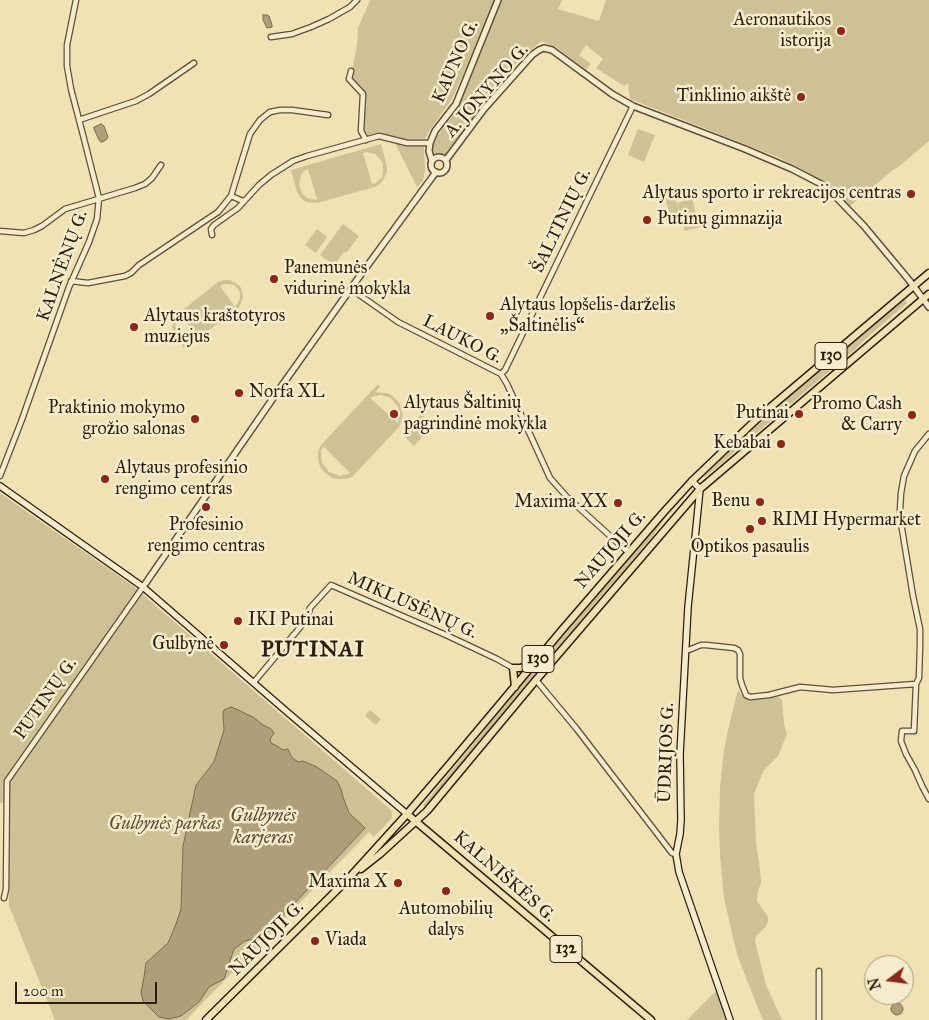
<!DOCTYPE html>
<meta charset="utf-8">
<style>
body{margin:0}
#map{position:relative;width:929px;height:1020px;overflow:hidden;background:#f0e2b2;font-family:"IM FELL Great Primer",serif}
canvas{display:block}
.north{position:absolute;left:864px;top:955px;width:50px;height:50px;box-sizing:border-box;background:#f5eccd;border:1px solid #a59a80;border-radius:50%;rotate:255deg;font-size:14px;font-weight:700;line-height:20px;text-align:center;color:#2e1e0d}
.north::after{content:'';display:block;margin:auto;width:18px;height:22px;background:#8f2418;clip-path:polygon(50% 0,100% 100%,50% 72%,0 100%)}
.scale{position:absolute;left:15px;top:982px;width:142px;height:22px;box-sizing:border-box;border:2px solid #2e1e0d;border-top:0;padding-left:6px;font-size:15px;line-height:18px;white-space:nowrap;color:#2e1e0d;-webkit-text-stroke:4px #f5eccd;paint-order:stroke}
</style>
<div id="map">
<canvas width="929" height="1020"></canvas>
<div class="north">N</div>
<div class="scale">200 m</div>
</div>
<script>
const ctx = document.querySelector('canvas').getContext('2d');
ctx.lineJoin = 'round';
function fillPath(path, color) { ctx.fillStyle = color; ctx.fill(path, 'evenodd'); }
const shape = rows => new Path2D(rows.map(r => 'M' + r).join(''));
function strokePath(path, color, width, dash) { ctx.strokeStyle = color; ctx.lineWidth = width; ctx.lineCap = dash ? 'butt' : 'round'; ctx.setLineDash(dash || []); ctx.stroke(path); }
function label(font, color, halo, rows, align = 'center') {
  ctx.font = font + ' "IM FELL Great Primer",serif'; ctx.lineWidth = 5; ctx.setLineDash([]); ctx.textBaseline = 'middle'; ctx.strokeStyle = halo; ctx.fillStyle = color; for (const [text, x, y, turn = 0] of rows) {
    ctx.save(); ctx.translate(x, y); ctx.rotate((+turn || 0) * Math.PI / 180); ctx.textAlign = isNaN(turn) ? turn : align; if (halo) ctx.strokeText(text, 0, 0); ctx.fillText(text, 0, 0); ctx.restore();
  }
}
const green = shape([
 [370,0,495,0,477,44,452,99,430,130,425,139,424,145,425,170,423,181,417,187,392,137,378,135,368,137,365,135,364,130,365,95,351,76,357,45,358,28],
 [502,0,562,0,558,9,599,21,606,0,929,0,929,141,897,168,893,170,850,206,828,186,807,172,780,158,630,99,628,83,624,86,596,68,603,59,586,45,579,55,591,64,586,70,556,47,541,41,528,53,522,62,519,60,511,69,503,84,442,159,436,159,432,154,435,139,458,109],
 [638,129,655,135,644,162,628,155],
 [381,144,387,167,387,173,381,183,375,187,317,203,306,202,301,198,297,192,291,170],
 [367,152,375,154,381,160,383,164,383,173,382,177,376,183,372,184,363,153],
 [308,169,317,199,317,200,307,198,303,195,299,185,301,175,304,171],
 [675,196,679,213,670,215,665,198],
 [692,199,700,227,685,231,677,203],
 [343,224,359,236,346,253,344,252,334,265,320,255],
 [317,229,327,237,316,253,305,245],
 [224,280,229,280,234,282,240,286,242,291,243,297,241,303,238,309,184,348,177,338,172,327,174,317,218,282],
 [224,284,229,284,234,285,238,289,240,293,240,298,238,303,235,307,220,286],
 [181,315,196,335,196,336,189,338,185,338,178,333,175,325,176,321],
 [904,299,907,303,870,335,852,352,705,477,704,476,761,421],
 [378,384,380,387,375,392,386,393,392,395,400,404,403,415,399,427,352,477,345,479,339,479,332,478,322,470,319,464,318,457,318,451,321,445],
 [381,395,391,398,398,407,400,412,398,423,370,398,375,396],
 [323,447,324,447,350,473,340,476,329,472,322,463,321,452],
 [421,414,433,425,414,446,402,434],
 [0,493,133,586,391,810,392,814,392,818,374,837,369,832,186,1020,55,1020,9,906,8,802,0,803],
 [669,512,652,537,528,682,425,807,423,805,526,680],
 [738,690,742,696,749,698,778,697,782,700,784,725,787,734,778,756,764,770,754,794,756,843,760,869,761,883,758,891,757,901,768,917,768,922,765,928,756,936,755,941,766,985,782,1020,763,1020,756,1003,738,957,733,938,724,898,720,855,719,828,720,787,724,750,728,730],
 [370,710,381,719,376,725,365,716],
 [717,990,727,1020,687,1020]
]);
const water = shape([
 [263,15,267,15,269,16,272,25,272,27,267,28,263,20,263,15],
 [101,124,104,126,108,137,107,139,103,142,101,142,99,140,94,129,94,127,101,124],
 [231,707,236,709,253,717,263,725,271,729,274,733,270,739,271,743,277,746,283,750,288,749,291,756,295,760,299,762,303,761,317,767,337,781,341,789,343,797,349,813,365,828,264,936,245,941,234,949,224,979,209,987,199,1002,181,1016,169,1019,159,1017,143,1001,141,993,144,977,146,963,168,943,176,924,181,909,183,846,196,785,214,762,224,730,223,714,224,710,231,707],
 '891 1009a6 6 0 1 1 12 0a6 6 0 1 1-12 0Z'
]);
const minor = shape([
 [271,37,292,34,311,27,329,19,350,7,357,0],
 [351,71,349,79,363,94,361,131,366,140],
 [79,120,136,101,149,94,194,63],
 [243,201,231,196,250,134,260,120,270,112,280,110,292,110,328,115],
 [0,231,24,233,34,230,42,226,65,209,135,188,145,184,152,178,161,165],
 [212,235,211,229,214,225,238,208,259,185,271,175,293,161,307,156,379,136,407,143,430,143],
 [71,281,88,283,125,276,131,273,139,265,218,212,231,196],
 [351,289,398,322,501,374,507,384,550,478,567,497,629,553],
 [501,374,505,370,633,106],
 [929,434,915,451,904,476,901,493,900,510,901,523,913,596,920,629,920,645,919,678,916,684,914,731,902,731,901,741,906,754,915,770,922,786,929,799],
 [0,476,21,422,69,287,89,242,97,219,99,198,83,135,71,89,67,66,67,45,76,0],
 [686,651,701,645,706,645,734,648,738,650,740,654,740,678,742,685,746,695,750,697,769,695,800,687,833,690,916,684],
 [536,680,576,728,672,853,676,854],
 [254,682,307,619,310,608,331,585,446,635,497,659,513,668],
 [4,898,6,889,7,781,143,587],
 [819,971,819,1020]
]);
const tertiary = shape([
 '431 165a8 8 0 1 1 16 0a8 8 0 1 1-16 0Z',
 [446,160,484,109,532,55,539,50,544,48,552,50,612,94,633,106,745,149,792,169,821,184,834,195,864,226,909,280,929,307],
 [432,161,429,151,430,143,435,131,456,104,498,0],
 [143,587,278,391,354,284,436,172]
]);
const secondary = shape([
 [692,481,700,489,688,607,680,754,681,820,680,834,676,854,679,872,730,1020],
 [0,486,143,587,286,711,407,814]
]);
const primary = shape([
 [515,687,513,668,520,668,533,664],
 [407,814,651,1020],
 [361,869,380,854,427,811,536,680,700,489,929,294],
 [206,1020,348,879,407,814,448,766,562,630,663,513,692,481,760,416,929,273]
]);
const markers = [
 [841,31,5,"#8f2418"],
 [801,97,5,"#8f2418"],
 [911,194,5,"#8f2418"],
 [647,220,5,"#8f2418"],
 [274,279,5,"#8f2418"],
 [490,316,5,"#8f2418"],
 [134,327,5,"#8f2418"],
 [239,393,5,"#8f2418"],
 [394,414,5,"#8f2418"],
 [799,414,5,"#8f2418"],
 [912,415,5,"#8f2418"],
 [195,419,5,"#8f2418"],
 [781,444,5,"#8f2418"],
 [105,479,5,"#8f2418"],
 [760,502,5,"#8f2418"],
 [618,503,5,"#8f2418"],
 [206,507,5,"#8f2418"],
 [762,521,5,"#8f2418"],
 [750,529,5,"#8f2418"],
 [238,621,5,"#8f2418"],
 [224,645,5,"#8f2418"],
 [398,883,5,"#8f2418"],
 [446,891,5,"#8f2418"],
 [315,941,5,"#8f2418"]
];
const shields = [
 [831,356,32],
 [538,659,32],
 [566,949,32]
];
const shieldNames = [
 ["130",831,356],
 ["130",538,659],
 ["132",566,949]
];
const poiNames = [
 ["Aeronautikos",831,21],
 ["istorija",831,42],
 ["Tinklinio aikštė",791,97],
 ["Alytaus sporto ir rekreacijos centras",901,194],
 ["Putinų gimnazija",657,220,"left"],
 ["Panemunės",284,269,"left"],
 ["vidurinė mokykla",284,290,"left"],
 ["Alytaus lopšelis-darželis",500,306,"left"],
 ["„Šaltinėlis“",500,327,"left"],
 ["Alytaus kraštotyros",144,317,"left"],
 ["muziejus",144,338,"left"],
 ["Norfa XL",249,393,"left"],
 ["Alytaus Šaltinių",404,404,"left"],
 ["pagrindinė mokykla",404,425,"left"],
 ["Promo Cash",902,405],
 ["& Carry",902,426],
 ["Praktinio mokymo",185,409],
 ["grožio salonas",185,430],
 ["Putinai",789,414],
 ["Kebabai",771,444],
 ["Alytaus profesinio",115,469,"left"],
 ["rengimo centras",115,490,"left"],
 ["Benu",750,502],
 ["Maxima XX",608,503],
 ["RIMI Hypermarket",772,521,"left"],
 ["Profesinio",206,526,"center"],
 ["rengimo centras",206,547,"center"],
 ["Optikos pasaulis",750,548,"center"],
 ["IKI Putinai",248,621,"left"],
 ["Gulbynė",214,645],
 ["Maxima X",388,883],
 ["Automobilių",446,910,"center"],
 ["dalys",446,931,"center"],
 ["Viada",325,941,"left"]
];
const streetNames = [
 ["KAUNO G.",456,62,-66],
 ["A. JONYNO G.",487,91,-49],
 ["ŠALTINIŲ G.",562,221,-64],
 ["KALNĖNŲ G.",63,266,-70],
 ["LAUKO G.",462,340,27],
 ["NAUJOJI G.",611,550,-49],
 ["MIKLUSĖNŲ G.",412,606,24],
 ["PUTINŲ G.",46,699,-55],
 ["ŪDRIJOS G.",667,753,-88],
 ["KALNIŠKĖS G.",504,877,41],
 ["NAUJOJI G.",267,939,-45]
];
const parkNames = [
 ["Gulbynės parkas",165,825]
];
const waterNames = [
 ["Gulbynės",263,816],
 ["karjeras",263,838]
];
const districtNames = [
 ["PUTINAI",313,651]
];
fillPath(green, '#cfc196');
fillPath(water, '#ae9f7a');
strokePath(water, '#7b6b4e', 1);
strokePath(minor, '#5e4f36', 7);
strokePath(tertiary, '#5e4f36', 8);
strokePath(secondary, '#2e1e0d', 8);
strokePath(primary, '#2e1e0d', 9);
strokePath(minor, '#f5eccd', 4.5);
strokePath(tertiary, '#f5eccd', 5);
strokePath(secondary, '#f5eccd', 5.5);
strokePath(primary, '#f0e2b2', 6);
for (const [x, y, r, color] of markers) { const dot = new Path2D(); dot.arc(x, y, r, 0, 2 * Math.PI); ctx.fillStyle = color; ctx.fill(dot); strokePath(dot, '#f5eccd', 2); }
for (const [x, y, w] of shields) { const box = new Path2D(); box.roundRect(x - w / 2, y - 13.5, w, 27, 4); ctx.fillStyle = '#f5eccd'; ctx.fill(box); strokePath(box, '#2e1e0d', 1); }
label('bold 16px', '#2e1e0d', null, shieldNames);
label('18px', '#2e1e0d', '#f5eccd', poiNames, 'right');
label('18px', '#2e1e0d', '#f5eccd', streetNames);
label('italic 18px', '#5e4f36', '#f5eccd', parkNames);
label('italic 19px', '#5b4b33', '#f5eccd', waterNames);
ctx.letterSpacing = '1px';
label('bold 22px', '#2e1e0d', '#f5eccd', districtNames);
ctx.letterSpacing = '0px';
</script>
